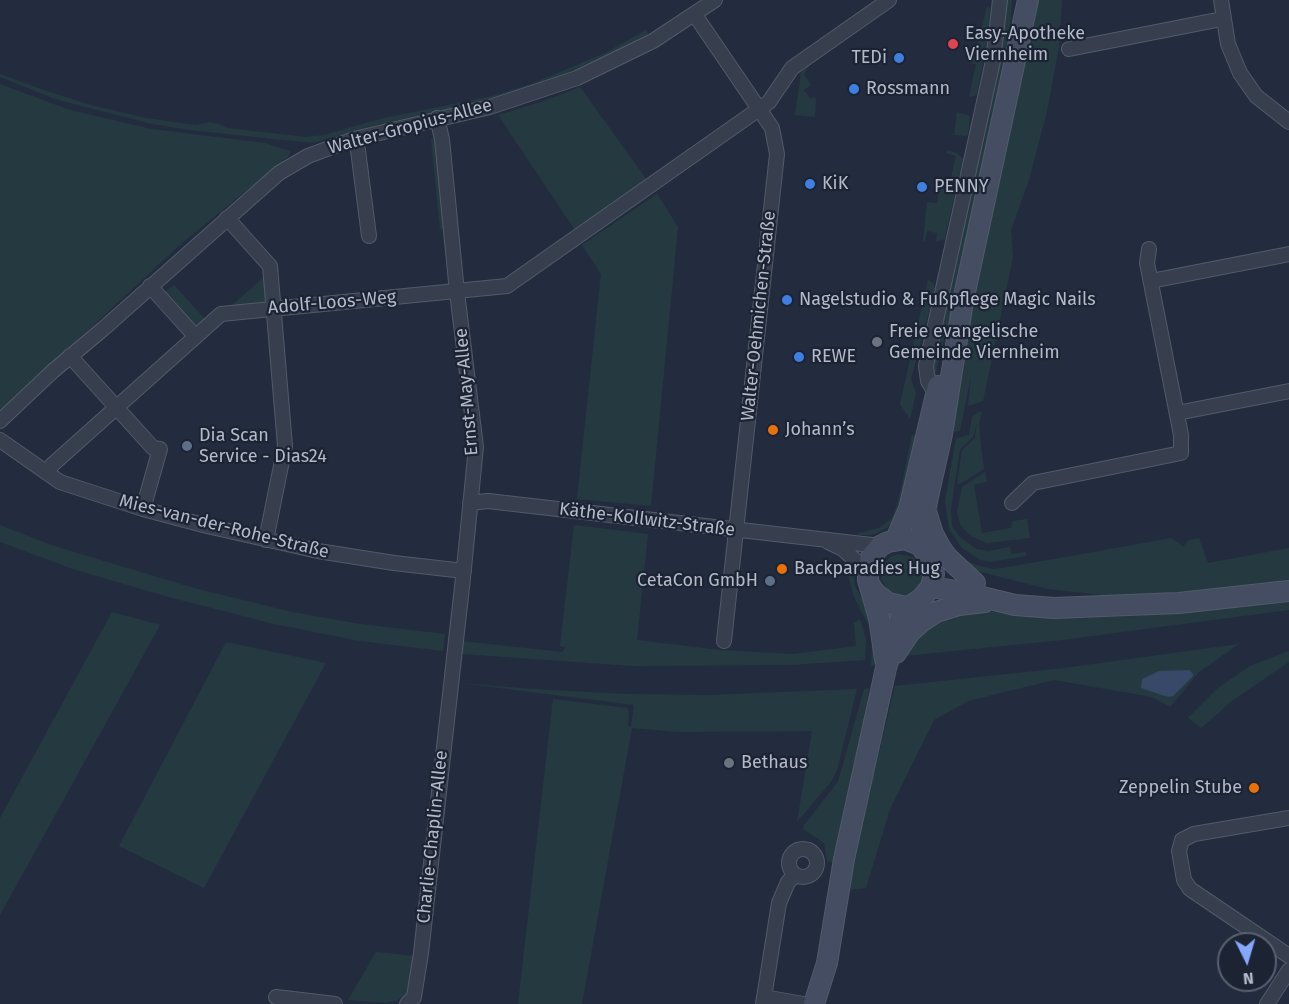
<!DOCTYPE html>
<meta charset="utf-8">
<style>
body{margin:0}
#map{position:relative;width:1289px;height:1004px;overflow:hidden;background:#232c3f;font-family:"Fira Sans",sans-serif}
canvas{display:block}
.north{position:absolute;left:1217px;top:932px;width:60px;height:60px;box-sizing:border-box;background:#1c2434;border:2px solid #586070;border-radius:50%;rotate:175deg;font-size:16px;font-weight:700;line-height:24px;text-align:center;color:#b3baca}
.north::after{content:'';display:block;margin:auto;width:21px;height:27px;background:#86a8fc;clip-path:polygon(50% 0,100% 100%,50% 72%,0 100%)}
</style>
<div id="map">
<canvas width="1289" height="1004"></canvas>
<div class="north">N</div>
</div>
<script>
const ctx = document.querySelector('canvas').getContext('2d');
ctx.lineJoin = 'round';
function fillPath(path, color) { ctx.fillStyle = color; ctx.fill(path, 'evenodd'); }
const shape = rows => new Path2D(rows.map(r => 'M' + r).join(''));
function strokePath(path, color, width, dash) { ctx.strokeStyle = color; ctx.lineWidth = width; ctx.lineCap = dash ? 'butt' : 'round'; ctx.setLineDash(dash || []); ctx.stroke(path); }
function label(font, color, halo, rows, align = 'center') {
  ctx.font = font + ' "Fira Sans",sans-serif'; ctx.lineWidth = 4.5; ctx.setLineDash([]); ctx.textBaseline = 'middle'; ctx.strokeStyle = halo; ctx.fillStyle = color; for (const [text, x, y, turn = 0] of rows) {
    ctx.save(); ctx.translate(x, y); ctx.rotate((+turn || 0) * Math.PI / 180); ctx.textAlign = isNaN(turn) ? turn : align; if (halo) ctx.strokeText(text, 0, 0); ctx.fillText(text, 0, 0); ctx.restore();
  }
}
const green = shape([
 [1007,0,1012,0,1008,54,952,306,935,376,932,377,931,371,998,68],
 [1034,0,1062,0,1059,47,1047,111,1029,180,1011,230,1013,257,983,401,968,406,971,376,960,431,954,432,953,428,948,429,966,327],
 [987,6,990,8,988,36,977,93,975,96,969,97,976,64,966,62,975,57],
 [646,30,648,34,608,57,535,86,493,99,368,127,312,143,189,130,148,123,58,100,0,77,0,74,47,91,91,105,146,118,196,125,210,122,219,124,228,128,305,137,324,135,380,119,492,96,534,83,605,53],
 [809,66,804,74,811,85,804,90,810,99,815,97,816,101,815,117,795,115,801,72],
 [0,84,70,110,152,129,265,143,290,151,289,156,182,243,0,412],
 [580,87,647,180,575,230,498,115,541,102],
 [957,112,970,116,968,134,966,136,954,135],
 [437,138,445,228,440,229,431,139],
 [947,150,957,153,963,159,946,233,945,239,936,242,937,233,927,231,925,241,923,241,927,202,937,203,940,184,949,186,956,156,946,153],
 [657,194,678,227,651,506,577,499,601,274,582,245],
 [265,276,267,305,229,308],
 [928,280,933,283,935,289,911,379,916,393,910,419,900,404],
 [174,285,205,319,195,328,164,293],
 [978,412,982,412,979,423,981,447,984,469,962,483,957,484,962,450,975,438,977,423,973,437,960,449,951,509,952,526,959,536,976,549,988,551,1010,547,1011,554,1026,552,1026,556,991,562,981,560,962,548,949,529,945,501,956,438,969,435,972,417],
 [912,435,917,436,903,502,896,517,887,528,879,532,871,535,857,535,859,533,879,528,892,518,898,502],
 [948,443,939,493,938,508,940,522,951,545,966,560,976,565,993,569,1003,568,1172,538,1183,547,1189,540,1199,538,1208,563,1289,548,1289,581,1185,594,1112,596,1048,589,981,572,970,568,949,549,934,508],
 [985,472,987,481,974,485,982,533,1011,528,1013,521,1027,519,1030,538,987,543,972,537,961,526,957,512,962,487],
 [0,525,51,545,194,588,292,612,361,624,445,634,443,651,360,641,274,624,165,596,73,569,0,542],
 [574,525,648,534,637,640,720,650,793,654,856,646,854,623,860,619,866,640,865,660,790,665,633,666,462,654,462,641,562,652,566,647,560,646],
 [898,554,913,557,920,564,922,569,922,579,920,586,908,595,894,594,888,590,881,579,884,564,890,557],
 [844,559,848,559,853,568,855,586,869,612,877,658,876,666,871,666,872,642,870,628,854,597],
 [1289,599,1289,610,1062,640,904,656,908,646,933,621,976,610,1062,618,1137,616],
 [112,612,160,625,0,915,0,818],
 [226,642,326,663,204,888,119,846],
 [1239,644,1199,672,1170,707,1152,697,1054,680,968,701,934,720,890,809,866,888,846,890,895,686,1064,668],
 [1289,651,1289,662,1233,700,1201,728,1188,718,1218,688,1250,666],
 [460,683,532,689,626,694,709,695,857,689,837,770,831,782,797,822,812,731,678,732,632,728,582,1004,518,1004,553,699,627,708,629,712,628,726,631,727,634,705],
 [869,688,856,771,834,863,827,861,824,843,803,829,804,825,838,782,864,689],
 [376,952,416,956,413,983,406,994,398,1000,386,1003,348,1000]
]);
const water = shape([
 [1189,670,1193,674,1193,676,1173,696,1168,697,1141,688,1142,679,1159,671]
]);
const street = shape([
 [1221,0,1228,44,1240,73,1256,96,1289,122],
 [695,15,772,128,777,154,724,641],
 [1069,49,1222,19],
 [354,139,358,150,369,236],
 [227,218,270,266,285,446,266,540],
 [1151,281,1289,254],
 [150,286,195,336],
 [70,356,153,448,160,449,143,509],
 [936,394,928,381,926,366,993,61,1000,0],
 [1177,413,1289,391],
 [0,421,53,371,103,329,279,173,308,156,354,139,490,107,577,78,653,41,715,0],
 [0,440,60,482,143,509,207,526,318,551,394,563,464,571],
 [47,473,52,465,221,314,507,286,769,102,792,68,889,0],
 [470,503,488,501,880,546],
 [1012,503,1033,483,1181,453,1181,435,1147,263,1149,249],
 [828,542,843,549,868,572],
 [1289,818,1194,834,1182,840,1179,851,1184,880,1190,889,1289,956],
 '789 863a14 14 0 1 1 28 0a14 14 0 1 1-28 0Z',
 [276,997,335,1004],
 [764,997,803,1004],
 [407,1004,414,997,421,953,463,578,476,447,457,292,442,139,437,118],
 [763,1004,779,903,788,882,795,875],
 [1267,1004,1289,970]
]);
const secondary = shape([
 [927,515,933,534,940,547,947,557,975,583],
 [896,539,909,509,938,386],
 [920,545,925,510,942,434,963,301,1028,0],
 [871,587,875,593,888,603,907,607,915,603,922,598,931,587,934,574,932,562,920,545,905,539,888,542,880,546,871,557,868,572,868,580,879,618,885,659],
 [931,587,957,591,1015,605,1054,608,1179,603,1289,591],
 [896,653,910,632,921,622,936,612,959,605,985,602],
 [814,1004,827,963,844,859,886,668,900,620,907,607]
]);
const markers = [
 [953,44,6,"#e0444e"],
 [899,58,6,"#3f7fe0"],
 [854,89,6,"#3f7fe0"],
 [810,184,6,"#3f7fe0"],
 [922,187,6,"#3f7fe0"],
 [787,300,6,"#3f7fe0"],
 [877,342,6,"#6b7280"],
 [799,357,6,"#3f7fe0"],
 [773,430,6,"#e8710a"],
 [187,446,6,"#5c6f8a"],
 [782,569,6,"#e8710a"],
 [770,581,6,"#5c6f8a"],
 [729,763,6,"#6b7280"],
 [1254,788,6,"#e8710a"]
];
const poiNames = [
 ["Easy-Apotheke",965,34],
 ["Viernheim",965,55],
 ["TEDi",887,58,"right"],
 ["Rossmann",866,89],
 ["KiK",822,184],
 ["PENNY",934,187],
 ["Nagelstudio & Fußpflege Magic Nails",799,300],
 ["Freie evangelische",889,332],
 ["Gemeinde Viernheim",889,353],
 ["REWE",811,357],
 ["Johann’s",785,430],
 ["Dia Scan",199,436],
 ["Service - Dias24",199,457],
 ["Backparadies Hug",794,569],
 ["CetaCon GmbH",758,581,"right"],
 ["Bethaus",741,763],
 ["Zeppelin Stube",1242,788,"right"]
];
const streetNames = [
 ["Walter-Gropius-Allee",410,127,-15],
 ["Adolf-Loos-Weg",332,303,-5],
 ["Walter-Oehmichen-Straße",759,316,-84],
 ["Ernst-May-Allee",467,392,-95],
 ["Käthe-Kollwitz-Straße",647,520,7],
 ["Mies-van-der-Rohe-Straße",224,527,14],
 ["Charlie-Chaplin-Allee",433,837,-84]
];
fillPath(green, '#253a40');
fillPath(water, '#384869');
strokePath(street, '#525a6a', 16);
strokePath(secondary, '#525a6a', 22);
strokePath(street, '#373f4f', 14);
strokePath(secondary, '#454d62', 20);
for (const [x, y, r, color] of markers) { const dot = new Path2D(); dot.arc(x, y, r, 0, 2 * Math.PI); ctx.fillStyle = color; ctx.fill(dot); strokePath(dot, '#1c2434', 2); }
label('18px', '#b3baca', '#1c2434', poiNames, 'left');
label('18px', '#b3baca', '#1c2434', streetNames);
</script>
